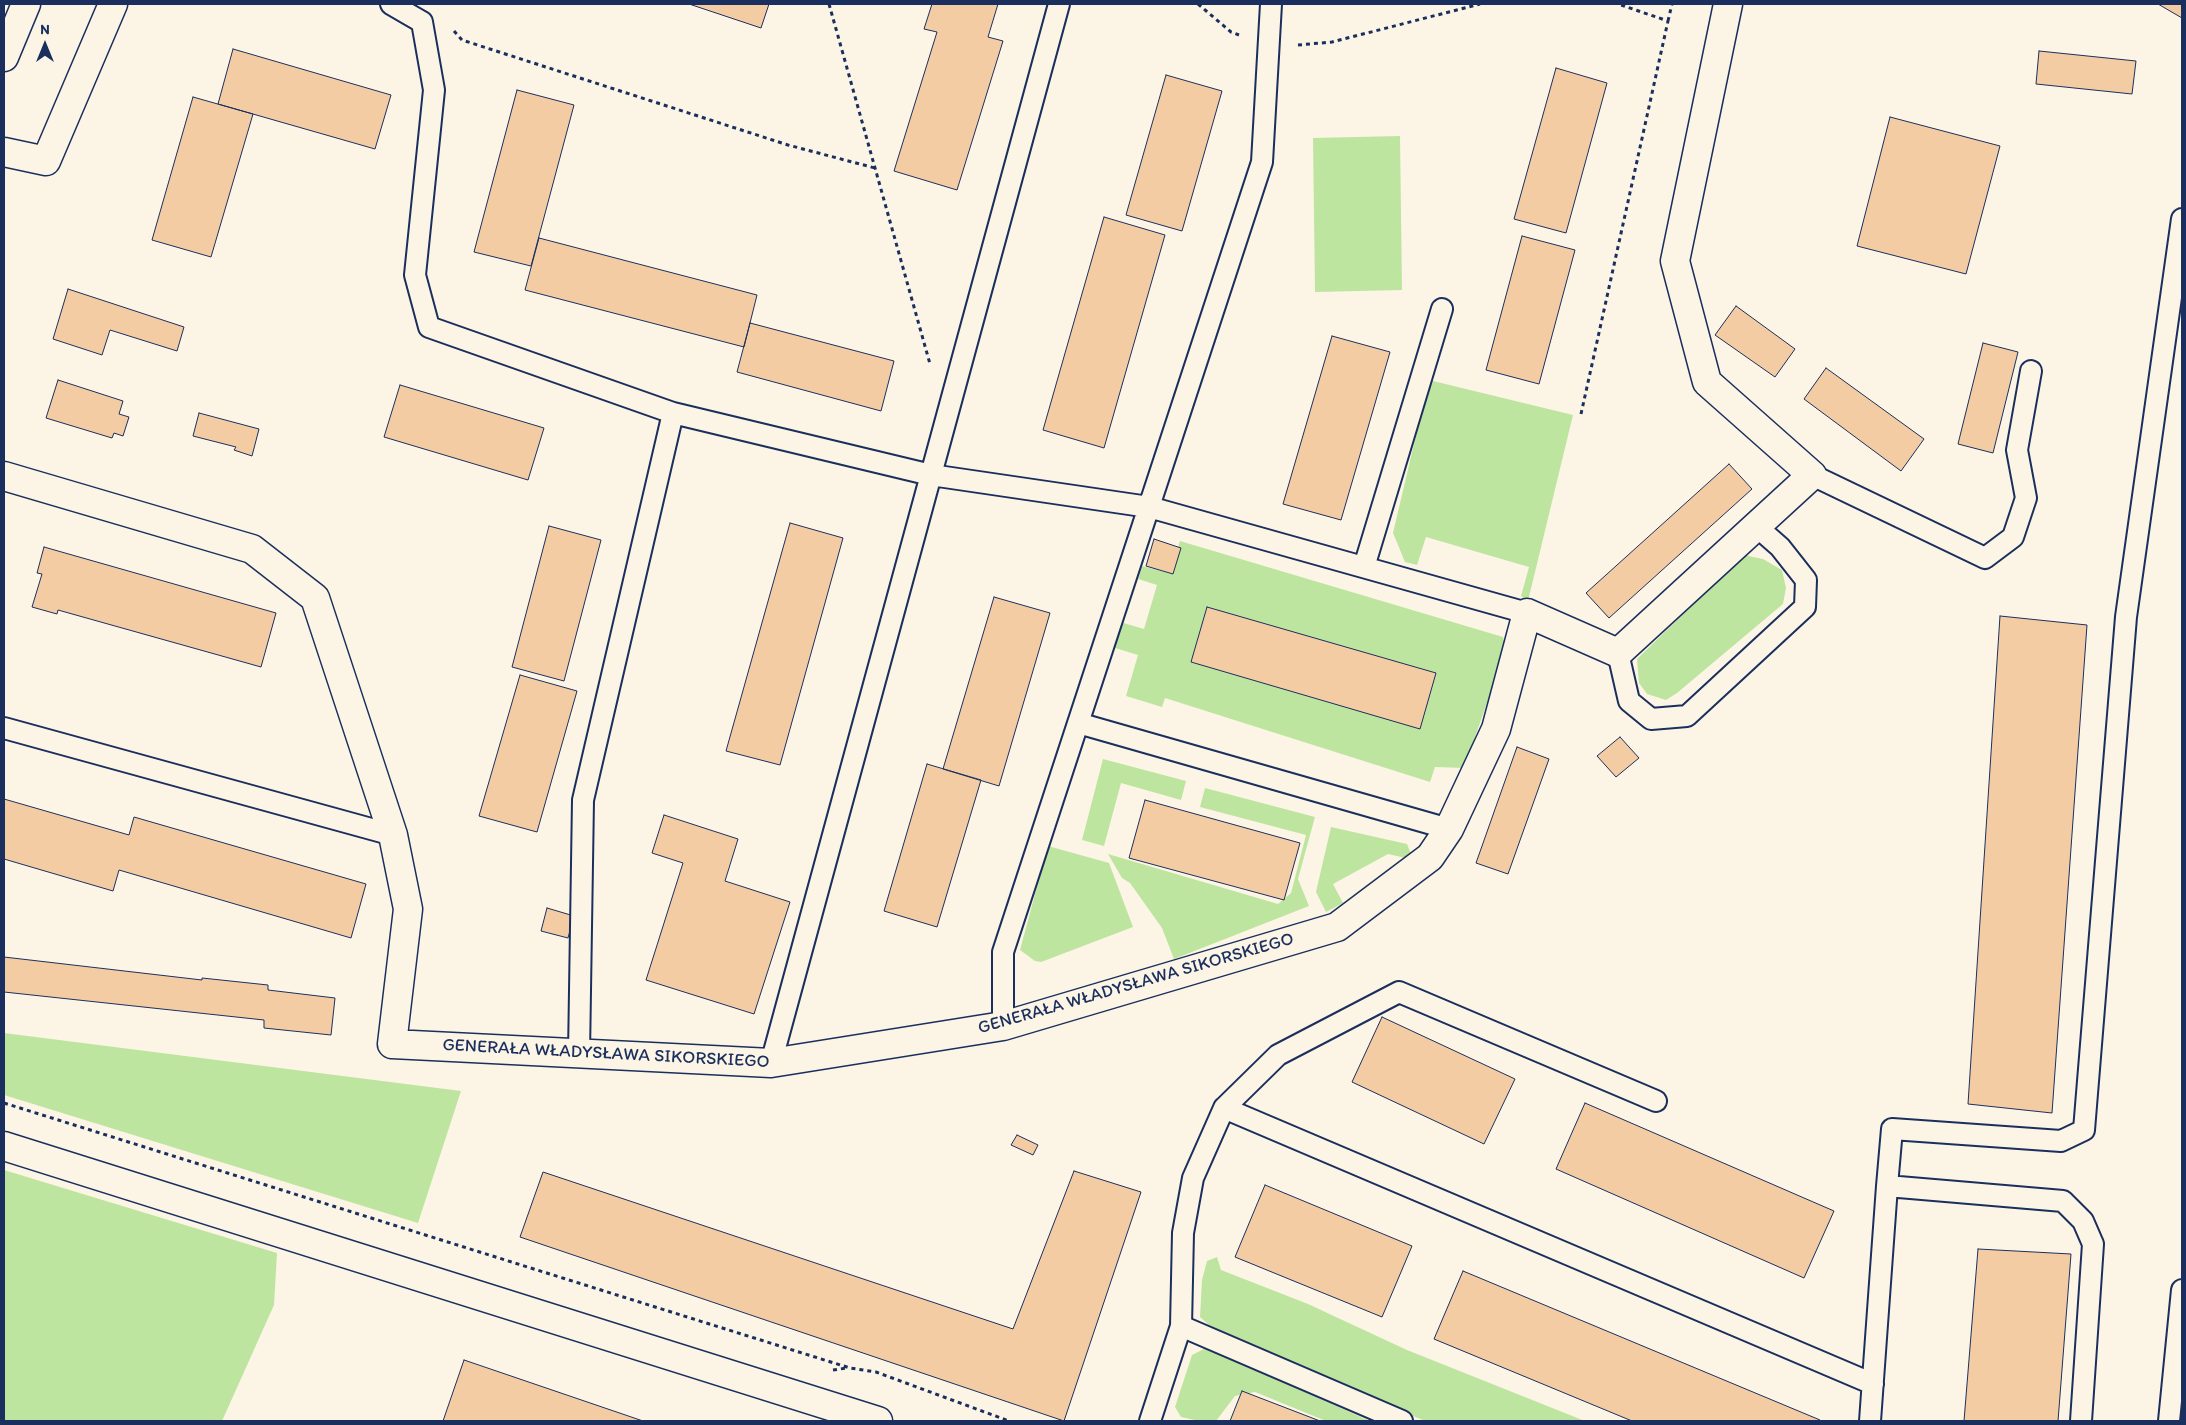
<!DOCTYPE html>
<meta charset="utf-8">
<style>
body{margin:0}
#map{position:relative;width:2186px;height:1425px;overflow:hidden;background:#fcf5e5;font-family:Itim,sans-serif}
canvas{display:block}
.frame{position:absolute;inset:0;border:5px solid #1b2f5e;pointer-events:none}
.north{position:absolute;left:20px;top:20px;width:50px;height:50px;-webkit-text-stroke:4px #fcf5e5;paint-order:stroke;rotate:0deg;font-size:14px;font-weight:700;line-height:20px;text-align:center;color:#1b2f5e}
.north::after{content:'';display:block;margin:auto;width:18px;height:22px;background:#1b2f5e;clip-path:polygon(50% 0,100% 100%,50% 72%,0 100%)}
</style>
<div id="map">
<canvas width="2186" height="1425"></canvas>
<div class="frame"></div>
<div class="north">N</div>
</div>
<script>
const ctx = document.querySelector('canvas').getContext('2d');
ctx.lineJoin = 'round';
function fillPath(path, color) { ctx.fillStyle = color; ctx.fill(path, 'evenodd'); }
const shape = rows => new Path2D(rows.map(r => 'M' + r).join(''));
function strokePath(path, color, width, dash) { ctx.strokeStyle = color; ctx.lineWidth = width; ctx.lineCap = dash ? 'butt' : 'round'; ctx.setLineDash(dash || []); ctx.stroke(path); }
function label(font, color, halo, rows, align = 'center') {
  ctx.font = font + ' Itim,sans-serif'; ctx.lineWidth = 4.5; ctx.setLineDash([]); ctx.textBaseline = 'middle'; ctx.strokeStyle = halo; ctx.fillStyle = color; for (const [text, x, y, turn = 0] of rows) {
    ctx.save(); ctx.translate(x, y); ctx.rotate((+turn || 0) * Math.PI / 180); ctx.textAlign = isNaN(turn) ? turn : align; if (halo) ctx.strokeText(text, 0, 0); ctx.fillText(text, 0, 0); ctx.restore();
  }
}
const green = shape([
 [1400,136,1402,290,1315,292,1313,138],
 [1429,380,1573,415,1528,601,1521,596,1529,567,1426,537,1417,565,1405,562,1393,533],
 [1180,541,1503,637,1506,649,1464,768,1435,767,1430,782,1165,698,1162,707,1126,696,1138,655,1112,647,1120,622,1144,629,1157,585,1138,579,1142,566,1170,573],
 [1744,555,1763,559,1782,570,1786,588,1783,604,1677,693,1666,700,1647,694,1639,683,1637,659],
 [1103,759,1186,781,1181,800,1121,783,1104,846,1082,840],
 [1205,788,1315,817,1298,879,1309,906,1174,959,1162,928,1130,883,1122,878,1108,854,1278,904,1291,893,1306,835,1200,807],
 [1331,827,1407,844,1411,854,1410,859,1388,854,1333,884,1343,903,1326,912,1316,892],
 [1048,846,1109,863,1133,927,1041,962,1035,961,1020,950],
 [4,1033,461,1091,418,1223,4,1095],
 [4,1170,277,1253,274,1305,222,1421,4,1421],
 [1217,1257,1221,1270,1308,1304,1407,1350,1585,1421,1425,1421,1218,1333,1200,1317,1202,1280,1207,1261],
 [1206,1348,1370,1421,1326,1421,1255,1392,1235,1396,1216,1421,1199,1421,1181,1417,1175,1407,1192,1355]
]);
const building = shape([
 [689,4,769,4,761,28,689,4],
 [932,4,998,4,988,37,1003,41,957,190,894,171,937,32,924,29,932,4],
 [2158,4,2182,4,2182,18,2158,4],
 [233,49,391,95,375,149,218,104,233,49],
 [2039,51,2136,61,2132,94,2036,84,2039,51],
 [1556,68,1607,83,1566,233,1514,219,1556,68],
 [1166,75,1222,91,1182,231,1126,215,1166,75],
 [517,90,574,105,531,266,474,252,517,90],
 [193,97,253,114,211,257,152,240,193,97],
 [1890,117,2000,146,1966,274,1857,246,1890,117],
 [1104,217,1165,235,1104,448,1043,430,1104,217],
 [1522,236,1575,250,1539,384,1486,370,1522,236],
 [539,238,757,295,744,347,525,290,539,238],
 [68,289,184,327,177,351,110,330,102,355,53,339,68,289],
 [1736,306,1795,349,1775,377,1715,335,1736,306],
 [750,323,894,361,881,411,737,372,750,323],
 [1332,336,1390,352,1341,520,1283,504,1332,336],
 [1983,343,2018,352,1993,453,1958,444,1983,343],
 [1826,368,1924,439,1901,471,1804,399,1826,368],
 [58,380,123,401,119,414,129,417,123,436,114,433,112,438,46,418,58,380],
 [400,385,544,428,528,480,384,437,400,385],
 [199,413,259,429,252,456,234,450,236,447,193,436,199,413],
 [1729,464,1752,489,1609,618,1586,593,1729,464],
 [790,523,843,538,780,765,726,751,790,523],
 [549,526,601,540,564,681,512,667,549,526],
 [1154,539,1181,548,1173,574,1146,566,1154,539],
 [44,547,276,613,261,667,58,610,57,614,32,607,42,574,37,573,44,547],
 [994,597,1050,613,999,786,943,769,994,597],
 [1207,607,1436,673,1420,729,1191,662,1207,607],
 [2000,616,2087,625,2052,1113,1968,1104,2000,616],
 [520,675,577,691,537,832,479,816,520,675],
 [1620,737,1639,758,1616,777,1597,756,1620,737],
 [1517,747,1549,759,1508,874,1476,863,1517,747],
 [927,764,981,780,937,927,884,911,927,764],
 [4,799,129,835,134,817,366,884,351,938,119,870,113,891,4,859,4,799],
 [1145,800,1300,843,1284,900,1129,858,1145,800],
 [664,815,738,839,725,881,790,902,754,1014,646,980,683,863,652,853,664,815],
 [547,908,574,916,568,938,541,931,547,908],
 [4,957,202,980,202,978,268,985,268,990,335,998,331,1035,264,1028,264,1020,4,992,4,957],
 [1382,1017,1515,1079,1484,1144,1352,1082,1382,1017],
 [1585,1103,1834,1211,1804,1278,1556,1169,1585,1103],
 [1017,1135,1038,1145,1033,1155,1011,1145,1017,1135],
 [1074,1171,1141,1192,1064,1421,520,1237,543,1172,1013,1329,1074,1171],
 [1265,1185,1412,1246,1382,1317,1235,1257,1265,1185],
 [1978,1249,2071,1254,2058,1421,1964,1421,1978,1249],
 [1463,1271,1820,1420,1820,1421,1632,1421,1434,1339,1463,1271],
 [464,1360,643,1421,443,1421,464,1360],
 [1242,1391,1320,1421,1230,1421,1242,1391]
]);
const path = shape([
 [829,4,930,364],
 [1198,4,1231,32,1239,35],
 [1668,21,1672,4],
 [454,31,462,40,788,145,875,168],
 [1298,45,1332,42,1480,4],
 [1581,414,1668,21,1618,4],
 [4,1103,850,1368,876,1372,1009,1421],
 [833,1370,847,1368]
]);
const lane = shape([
 [391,4,422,22,434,90,415,275,429,327,673,413,931,475,1149,507,1527,613],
 [1812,475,1985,558,2013,537,2026,498,2017,450,2031,371],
 [1364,567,1442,309],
 [1618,653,1629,701,1651,719,1687,716,1805,607,1806,580,1780,547,1756,526],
 [1078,723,1449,829],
 [4,728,393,835],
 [1003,1026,1003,952,1262,162,1271,4],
 [579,1054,583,800,673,413],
 [771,1063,1059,4],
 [1224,1108,1873,1384],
 [1887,1186,1892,1129,2061,1141,2084,1130,2126,617,2182,219],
 [1181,1326,1402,1421],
 [1150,1421,1181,1326,1183,1233,1193,1178,1224,1108,1278,1055,1399,992,1656,1101],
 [1870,1421,1887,1186,2063,1201,2083,1221,2093,1244,2081,1421],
 [2169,1421,2182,1290]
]);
const street = shape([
 [4,152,46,161,113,4],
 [4,476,252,549,315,598,393,835,408,909,392,1044,771,1063,1003,1026,1337,927,1430,857,1449,829,1496,729,1527,613,1618,653,1812,475,1707,382,1675,261,1728,4],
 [4,1146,878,1421]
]);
const secondary = shape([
 [4,57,26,4]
]);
const streetNames = [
 ["GENERAŁA WŁADYSŁAWA SIKORSKIEGO",1136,984,-16],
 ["GENERAŁA WŁADYSŁAWA SIKORSKIEGO",606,1054,3]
];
fillPath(green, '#bee5a0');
fillPath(building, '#f4cca4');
strokePath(building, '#1b2f5e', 1);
strokePath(lane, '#1b2f5e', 24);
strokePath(street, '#1b2f5e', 31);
strokePath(secondary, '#1b2f5e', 31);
strokePath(path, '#1b2f5e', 3, [4, 4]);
strokePath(lane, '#fcf5e5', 20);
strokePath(street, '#fcf5e5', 28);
strokePath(secondary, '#fcf5e5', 28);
label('18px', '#1b2f5e', '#fcf5e5', streetNames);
</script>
